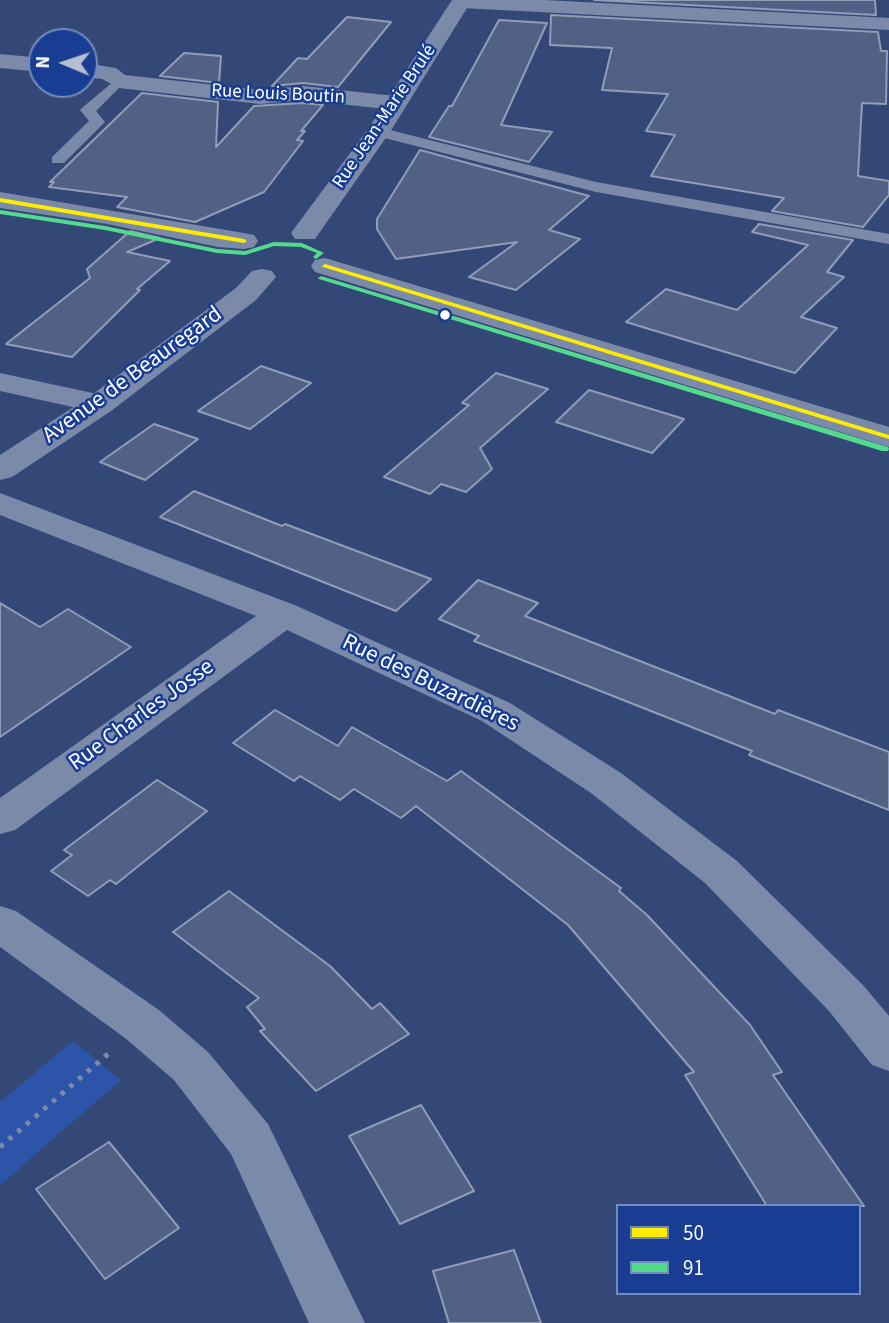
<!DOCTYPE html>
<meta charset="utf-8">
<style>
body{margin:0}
#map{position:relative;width:889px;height:1323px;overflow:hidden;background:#344877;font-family:"Source Sans 3",sans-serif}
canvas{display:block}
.legend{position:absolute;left:616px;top:1204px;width:245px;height:91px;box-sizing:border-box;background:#183d93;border:2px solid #748bbe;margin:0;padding:9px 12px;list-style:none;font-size:21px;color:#fff}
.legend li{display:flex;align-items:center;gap:14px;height:35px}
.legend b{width:35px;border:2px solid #748bbe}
.north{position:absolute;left:28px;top:28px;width:70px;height:70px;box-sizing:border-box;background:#183d93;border:2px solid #748bbe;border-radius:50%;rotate:272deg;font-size:19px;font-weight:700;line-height:28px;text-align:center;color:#fff}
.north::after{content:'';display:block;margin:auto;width:24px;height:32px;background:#b8bfcf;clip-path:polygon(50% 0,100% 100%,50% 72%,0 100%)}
</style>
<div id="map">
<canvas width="889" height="1323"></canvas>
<ul class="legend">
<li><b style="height:9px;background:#ffed00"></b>50</li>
<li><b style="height:9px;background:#53da8d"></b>91</li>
</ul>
<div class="north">N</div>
</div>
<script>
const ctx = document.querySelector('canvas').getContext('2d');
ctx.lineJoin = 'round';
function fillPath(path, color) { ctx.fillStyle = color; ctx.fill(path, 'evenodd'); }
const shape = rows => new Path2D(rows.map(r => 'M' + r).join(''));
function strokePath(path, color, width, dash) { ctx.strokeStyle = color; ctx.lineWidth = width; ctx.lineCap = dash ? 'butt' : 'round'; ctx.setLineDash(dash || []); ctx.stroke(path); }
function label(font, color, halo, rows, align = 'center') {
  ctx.font = font + ' "Source Sans 3",sans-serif'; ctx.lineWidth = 5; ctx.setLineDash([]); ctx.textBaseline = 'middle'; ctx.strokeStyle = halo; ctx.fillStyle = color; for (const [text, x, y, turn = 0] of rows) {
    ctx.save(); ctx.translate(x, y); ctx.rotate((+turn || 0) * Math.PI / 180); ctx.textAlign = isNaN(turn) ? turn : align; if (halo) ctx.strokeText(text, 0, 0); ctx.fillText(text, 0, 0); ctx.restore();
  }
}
const green = shape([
 [73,1041,121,1080,0,1185,0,1102]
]);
const building = shape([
 [594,0,875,0,876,15,594,0],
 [551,15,878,32,881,51,887,51,886,104,862,103,858,176,889,181,889,195,863,227,772,211,784,198,651,176,675,135,646,131,668,94,602,90,612,48,550,45,551,15],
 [347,17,391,22,338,87,303,83,272,86,298,58,307,59,347,17],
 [499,20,547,23,501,125,552,132,529,162,429,137,449,106,452,106,499,20],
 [184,53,221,56,219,83,160,76,184,53],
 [142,93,218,102,216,147,254,106,303,103,323,105,301,131,305,131,297,140,303,141,264,192,195,222,117,207,127,197,49,187,54,182,50,182,142,93],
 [420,150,589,196,549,230,580,239,516,290,469,277,517,242,396,259,377,229,377,219,420,150],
 [759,224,853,240,827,272,844,277,801,317,837,328,795,373,626,322,666,289,737,310,808,245,752,232,759,224],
 [130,231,160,238,127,252,170,261,137,289,140,290,72,357,6,344,90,278,87,269,130,231],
 [261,366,311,383,250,429,198,411,261,366],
 [496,373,548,389,480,448,492,469,466,492,441,484,430,494,384,477,469,405,462,403,496,373],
 [589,390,684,419,652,453,556,422,589,390],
 [154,424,198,439,145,480,100,462,154,424],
 [194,491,282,526,285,524,431,579,396,611,160,517,194,491],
 [478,580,538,603,525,616,775,714,778,710,889,752,889,810,749,755,752,751,474,641,479,636,439,619,478,580],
 [0,603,40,627,68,609,131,647,0,737,0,603],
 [275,710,338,746,352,727,447,781,461,771,621,888,619,891,647,915,750,1025,782,1072,773,1075,864,1206,767,1206,685,1075,694,1072,568,925,416,806,401,818,354,789,340,800,300,776,294,781,233,743,275,710],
 [157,780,207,811,116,884,110,880,88,896,51,871,72,855,64,850,157,780],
 [229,891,330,966,372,1009,380,1003,409,1034,316,1091,260,1031,265,1029,247,1007,259,998,173,932,229,891],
 [421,1105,474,1191,400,1224,349,1136,421,1105],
 [109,1142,179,1228,105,1279,36,1189,109,1142],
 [514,1250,541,1323,449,1323,433,1271,514,1250]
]);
const path = shape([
 [0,1147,108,1054]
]);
const service = shape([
 [119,77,126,81,96,111,105,122,64,163,52,163,52,157,89,121,80,110,83,107,119,77],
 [378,127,596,182,889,234,889,244,596,192,373,135,373,129,378,127]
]);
const minor = shape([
 [452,0,544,0,889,18,889,30,461,8,454,6,452,0],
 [0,54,42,58,42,72,0,68,0,54],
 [84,63,116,68,125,75,260,90,303,86,395,96,403,98,407,103,403,108,395,110,303,100,260,104,119,88,102,79,84,77,84,63],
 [0,373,111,397,116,404,111,411,100,413,0,391,0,373],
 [0,493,297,606,510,703,621,773,737,861,863,985,889,1016,889,1071,872,1065,829,1011,705,883,591,793,482,721,287,630,15,830,0,834,0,798,256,616,0,515,0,493],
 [0,906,16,911,159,1010,208,1052,268,1124,365,1323,309,1323,231,1154,174,1080,125,1038,0,947,0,906]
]);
const tertiary = shape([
 [452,0,472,0,390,132,315,239,295,239,291,233,368,129,452,0],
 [0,192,244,233,254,235,258,241,254,247,244,249,218,247,107,224,0,208,0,192],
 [325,258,889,427,889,447,315,272,311,266,315,260,325,258],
 [262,269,272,271,276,277,256,300,111,411,12,477,0,480,0,455,89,397,236,288,252,271,262,269]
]);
const bus1 = shape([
 [0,198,244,239,247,241,244,243,0,202,0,198],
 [325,264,889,435,889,439,323,267,322,266,325,264]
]);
const bus2 = shape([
 [0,210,105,226,217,249,245,251,274,242,302,243,324,253,316,259,313,257,317,253,301,247,274,246,245,255,217,253,105,230,0,214,0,210],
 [321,276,888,447,889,449,888,451,882,451,319,279,318,278,321,276]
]);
const markers = [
 [445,315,6,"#fff"]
];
const farStreetnames = [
 ["Rue Louis Boutin",278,95,3],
 ["Rue Jean-Marie Brulé",385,117,-56]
];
const streetNames = [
 ["Avenue de Beauregard",133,376,-36],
 ["Rue des Buzardières",430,684,26],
 ["Rue Charles Josse",142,716,-36]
];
fillPath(green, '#2c54a9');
fillPath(building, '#516186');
strokePath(building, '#919db7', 2);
strokePath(path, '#7c8aaa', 5, [4.5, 7]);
fillPath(service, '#7c8aaa');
fillPath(minor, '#7c8aaa');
fillPath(tertiary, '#7c8aaa');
fillPath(bus1, '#ffed00');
fillPath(bus2, '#53da8d');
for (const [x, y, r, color] of markers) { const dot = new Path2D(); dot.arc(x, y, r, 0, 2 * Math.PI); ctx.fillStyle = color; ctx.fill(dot); strokePath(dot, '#183d93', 2.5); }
label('19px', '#fff', '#183d93', farStreetnames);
label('23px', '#fff', '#183d93', streetNames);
</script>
